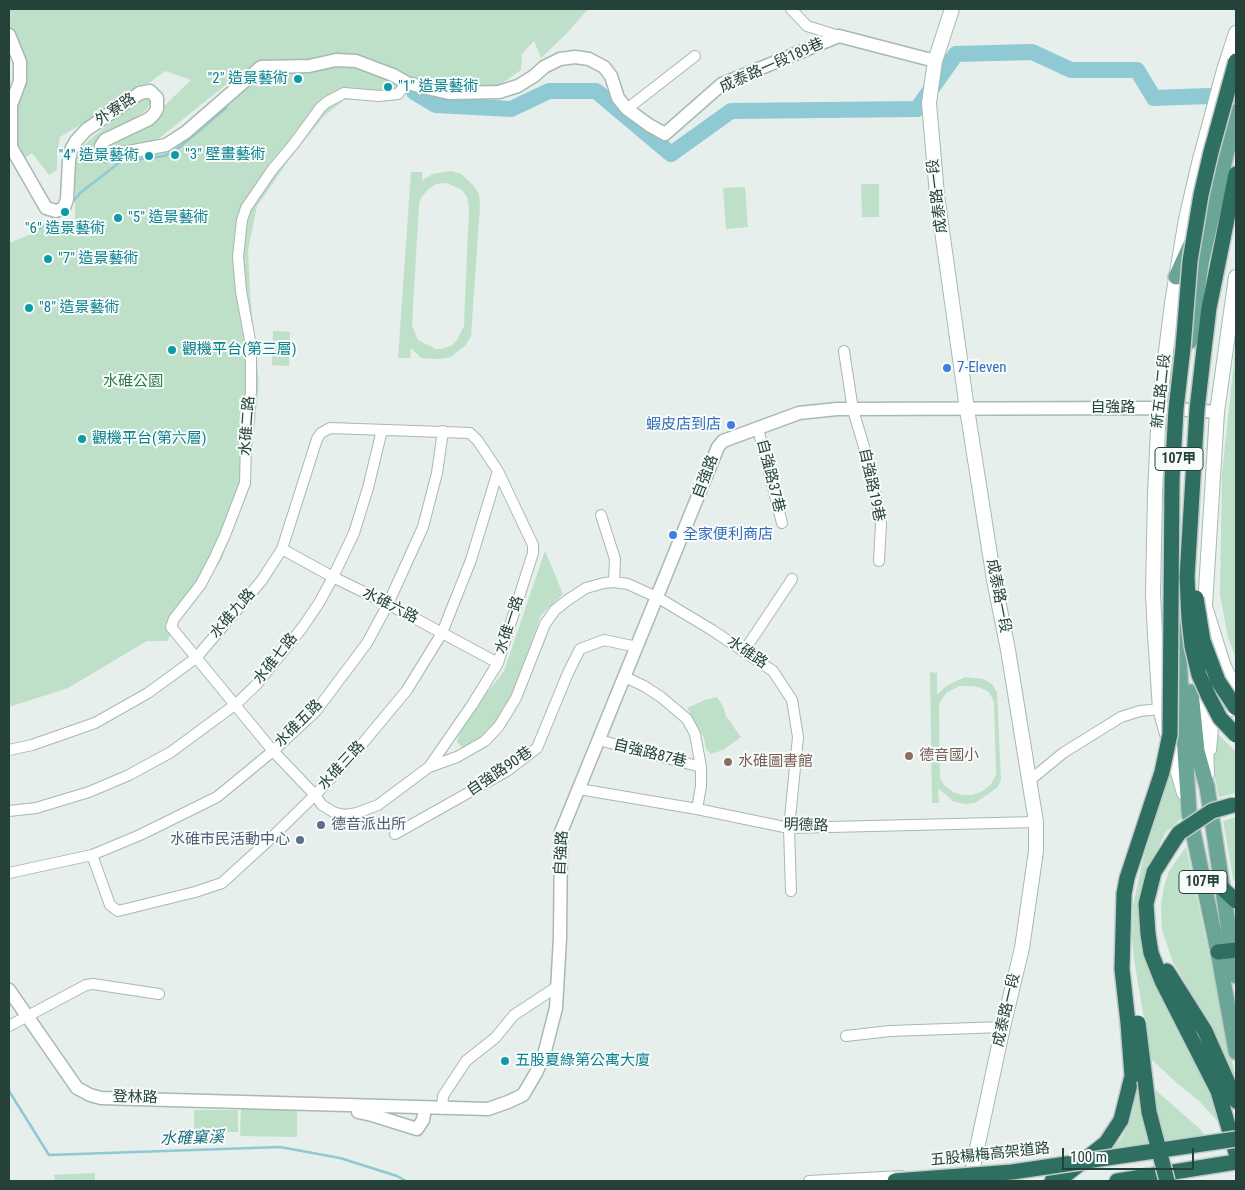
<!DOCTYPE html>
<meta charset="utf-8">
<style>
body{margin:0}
#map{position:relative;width:1245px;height:1190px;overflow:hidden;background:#e6efeb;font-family:"Roboto Condensed",sans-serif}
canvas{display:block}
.frame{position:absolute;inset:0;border:10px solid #24423a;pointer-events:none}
.scale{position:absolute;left:1062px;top:1148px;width:132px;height:22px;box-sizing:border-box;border:2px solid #24423a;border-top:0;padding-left:6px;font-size:15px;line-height:18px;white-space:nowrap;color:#24423a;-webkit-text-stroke:4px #f7fbf9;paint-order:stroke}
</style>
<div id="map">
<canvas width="1245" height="1190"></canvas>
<div class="frame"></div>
<div class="scale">100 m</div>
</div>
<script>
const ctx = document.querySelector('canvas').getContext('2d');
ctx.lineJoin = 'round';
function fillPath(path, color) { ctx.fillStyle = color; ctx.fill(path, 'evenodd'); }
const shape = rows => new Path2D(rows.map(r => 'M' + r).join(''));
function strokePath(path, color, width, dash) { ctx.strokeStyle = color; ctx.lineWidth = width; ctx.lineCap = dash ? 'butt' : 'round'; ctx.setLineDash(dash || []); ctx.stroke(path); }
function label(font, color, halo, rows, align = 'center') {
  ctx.font = font + ' "Roboto Condensed","Noto Sans TC",sans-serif'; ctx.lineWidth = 4; ctx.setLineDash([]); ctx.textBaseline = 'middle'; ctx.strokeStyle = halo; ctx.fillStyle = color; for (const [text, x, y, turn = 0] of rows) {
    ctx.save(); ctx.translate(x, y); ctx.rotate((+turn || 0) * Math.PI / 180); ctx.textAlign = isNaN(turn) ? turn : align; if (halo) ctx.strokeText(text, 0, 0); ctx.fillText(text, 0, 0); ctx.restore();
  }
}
const green = shape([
 [9,9,588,9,568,32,541,58,534,41,522,54,521,70,490,92,433,94,401,80,401,96,344,100,323,117,289,160,257,206,248,250,250,294,259,383,250,472,222,559,179,619,167,641,147,641,68,688,9,707,9,243,41,230,75,220,75,162,79,149,124,111,146,97,151,103,144,112,91,147,91,153,101,160,157,151,160,154,217,104,256,77,339,64,386,74,366,64,314,59,249,68,223,87,157,140,113,149,109,143,161,109,191,80,165,71,144,87,60,137,57,153,57,170,49,175,32,153,19,162,12,121,24,73,9,34],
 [451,171,461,174,474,186,479,194,480,206,471,336,466,345,451,357,439,359,421,358,411,348,410,358,398,358,411,172,422,172,422,180,433,174],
 [447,183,462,190,467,197,469,208,464,326,457,340,451,346,441,349,436,349,418,340,412,325,419,204,422,196,430,188,436,184],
 [861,184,879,184,879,217,862,217],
 [745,187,748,227,726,229,723,188],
 [273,331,290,332,289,366,272,365],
 [1236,343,1236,658,1228,638,1220,595,1222,473],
 [545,551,563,594,541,615,514,691,495,722,481,740,466,751,457,742,462,725,504,671],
 [930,672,937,673,937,695,946,686,965,677,983,679,992,684,997,692,1001,780,997,788,975,803,965,804,954,802,938,788,939,803,932,803],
 [959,686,973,686,981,688,989,692,994,702,996,775,991,784,983,791,972,795,963,795,953,792,944,785,940,778,939,704,946,693],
 [717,697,723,706,726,716,741,737,723,750,711,754,706,749,704,738,687,708,705,700],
 [1208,721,1218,734,1236,752,1236,793,1219,797,1214,773],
 [1171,767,1184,816,1165,833,1147,873,1151,972,1160,994,1204,1074,1224,1128,1198,1100,1178,1084,1151,1059,1134,960,1132,937,1133,906,1142,863],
 [1236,817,1236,884,1233,878,1223,821],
 [1186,847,1236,1079,1202,1012,1172,960,1162,929,1161,905,1164,887,1169,871],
 [1137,1074,1199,1128,1207,1138,1108,1154,1122,1137,1130,1122,1135,1101],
 [241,1108,297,1109,297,1137,240,1136],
 [194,1110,238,1110,238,1132,194,1132],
 [95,1173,95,1181,55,1181,54,1175]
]);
const stream = shape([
 [275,73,296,72],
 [71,204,80,193,120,162,164,156,175,151,226,108],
 [40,229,58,215],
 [9,1091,49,1155,280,1147,340,1158,397,1176,406,1181]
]);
const river = shape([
 [414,92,436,105,511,109,549,91,596,91,671,154,731,111,917,109,956,54,1032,52,1071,70,1137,70,1154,98,1236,95]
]);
const minor = shape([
 [791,9,807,26,839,36],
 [407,83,398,94,379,96,344,93,327,102,321,107,293,145,272,170,246,208,242,220,238,257,241,291,251,346,251,391,246,443,245,483,225,535,215,557,201,584,174,619,171,627,273,751,315,795,322,805,335,813,345,815,357,813,378,805,429,767,457,757,485,741,499,726,516,698,545,624,555,610,569,599,586,588,604,583,614,582,628,584,641,590,657,597,712,630,773,671,792,700,798,737,789,828,791,891],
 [627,109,695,56],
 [844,351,853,410,870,467,881,524,879,561],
 [758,429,782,523],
 [601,515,615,559,614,582],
 [282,549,333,577,388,604,498,663],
 [1207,606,1225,664,1236,687],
 [744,651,792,579],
 [625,677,644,686,661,697,687,719,695,734,701,767,701,786,697,809],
 [599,740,701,767],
 [9,750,32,745,95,723,148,693,196,658,262,580,282,549,317,439,321,433,330,428,470,433,478,441,498,471,533,545,533,553,498,663,472,705,429,767],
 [1211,750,1213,728,1219,716,1236,709],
 [1029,781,1063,753,1121,717,1140,711,1160,709],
 [579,789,697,809,789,828,1036,822],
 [9,811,36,808,89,792,129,775,171,752,236,704,256,685,302,628,319,603,333,577,354,533,368,488,382,430],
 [395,834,507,771,537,748,568,673,580,649,604,640,637,647],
 [92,855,110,905,118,911,195,892,222,883,268,841,315,795,358,749,407,690,442,633,471,560,498,471],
 [9,873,92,855,140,835,217,797,273,751,316,711,367,643,388,604,423,527,437,473,443,431],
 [9,1026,86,985,93,984,159,994],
 [846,1036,890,1031,1003,1027],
 [442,1109,443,1096,466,1061,495,1038,514,1015,558,986],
 [809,1181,902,1176]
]);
const tertiary = shape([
 [9,35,20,62,20,81,11,105,11,147,46,208,56,211,64,208,67,199,69,161,71,150,76,141,86,130,140,93,150,91,157,98,157,109,154,114,149,119,105,140,101,146,101,152,107,156,166,145,186,132,261,67,309,66,336,60,356,61,393,75,407,83,431,89,449,93,499,92,518,86,534,76,544,67,560,59,575,57,589,59,604,67,611,76,618,98,627,109,649,125,665,134,722,84,839,36,935,61],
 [9,990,77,1088,90,1095,101,1098,488,1109,508,1102,523,1095,536,1073,544,1055,556,1008,560,938,561,832,718,447,723,441,799,413,837,409,1159,408,1217,412],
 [358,1112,372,1115,417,1129,423,1120,425,1108]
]);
const secondary = shape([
 [952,9,935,61,929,103,937,195,967,409,994,580,1008,650,1036,822,1036,851,1022,948,1003,1027,970,1181],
 [1204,622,1217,412,1236,277],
 [1204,686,1207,774],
 [1184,793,1160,709,1155,635,1153,594,1155,493,1159,408,1172,303,1186,219,1199,163,1224,70,1236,33]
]);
const primary = shape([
 [1176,277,1190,246],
 [1190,341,1201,263,1236,112],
 [1177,628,1189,812,1218,952,1236,1052],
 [1191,692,1197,751,1207,787,1236,976]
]);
const motorway = shape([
 [1204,349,1209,308,1236,174],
 [1171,845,1154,872,1146,904,1148,934,1151,953,1162,981,1218,1091,1236,1153],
 [1222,888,1236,901],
 [1218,952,1236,950],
 [1167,971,1205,1031,1236,1101],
 [1052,1181,1068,1173,1106,1143,1121,1120,1132,1076],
 [1117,1181,1236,1162]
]);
const motorwayBridge = shape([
 [1204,349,1197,410,1191,511,1187,577,1189,619,1192,646,1199,675,1208,695,1220,718,1236,735],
 [1196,598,1203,641,1218,681,1236,708],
 [1171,845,1179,833,1212,811,1233,805],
 [1138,1023,1149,1112,1167,1181],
 [1132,1076,1128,1023,1122,969,1124,894,1127,878,1162,772,1170,734,1172,479,1176,409,1183,348,1190,261,1201,195,1211,152,1236,61],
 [895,1181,1012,1172,1236,1139]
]);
const markers = [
 [298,79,5,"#0f9aa8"],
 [388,87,5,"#0f9aa8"],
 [175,155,5,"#0f9aa8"],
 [149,156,5,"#0f9aa8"],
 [65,212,5,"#0f9aa8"],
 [118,218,5,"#0f9aa8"],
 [48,259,5,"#0f9aa8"],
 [29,308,5,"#0f9aa8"],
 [172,350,5,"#0f9aa8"],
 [947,368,5,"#3f7fe0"],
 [731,425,5,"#3f7fe0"],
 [82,439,5,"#0f9aa8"],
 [673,535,5,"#3f7fe0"],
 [909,756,5,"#8d6e63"],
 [728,762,5,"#8d6e63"],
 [321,825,5,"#5c6f8a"],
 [300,840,5,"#5c6f8a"],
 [505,1061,5,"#0f9aa8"]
];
const shields = [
 [1179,459,48],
 [1203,882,48]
];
const shieldNames = [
 ["107甲",1179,459],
 ["107甲",1203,882]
];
const streetNames = [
 ["成泰路一段189巷",772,66,-24],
 ["外寮路",116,110,-34],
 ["成泰路一段",938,196,-97],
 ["新五路二段",1162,391,-84],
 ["自強路",1113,408],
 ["水碓二路",248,426,-86],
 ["自強路37巷",770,476,76],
 ["自強路",706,477,-69],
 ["自強路19巷",871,485,78],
 ["成泰路一段",998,596,79],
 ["水碓六路",390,606,27],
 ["水碓九路",233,614,-49],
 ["水碓一路",510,625,-72],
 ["水碓路",747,653,34],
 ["水碓七路",276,659,-51],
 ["水碓五路",299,724,-45],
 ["自強路87巷",650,754,14],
 ["水碓三路",342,766,-47],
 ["自強路90巷",500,772,-34],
 ["明德路",806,826,2],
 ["自強路",562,853,-87],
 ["成泰路一段",1007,1010,-77],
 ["登林路",135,1098,1],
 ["五股楊梅高架道路",990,1155,-6]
];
const cultureNames = [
 ["\"2\" 造景藝術",288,79,"right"],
 ["\"1\" 造景藝術",398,87],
 ["\"3\" 壁畫藝術",185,155],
 ["\"4\" 造景藝術",139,156,"right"],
 ["\"5\" 造景藝術",128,218],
 ["\"6\" 造景藝術",65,229,"center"],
 ["\"7\" 造景藝術",58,259],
 ["\"8\" 造景藝術",39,308],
 ["觀機平台(第三層)",182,350],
 ["觀機平台(第六層)",92,439],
 ["五股夏綠第公寓大廈",515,1061]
];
const shopNames = [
 ["7-Eleven",957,368],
 ["蝦皮店到店",721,425,"right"],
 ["全家便利商店",683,535]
];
const parkNames = [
 ["水碓公園",133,382]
];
const educationNames = [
 ["德音國小",919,756],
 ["水碓圖書館",738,762]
];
const serviceNames = [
 ["德音派出所",331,825],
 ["水碓市民活動中心",290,840,"right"]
];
const waterNames = [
 ["水確窠溪",192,1139,-2]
];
fillPath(green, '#bfe0c8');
strokePath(stream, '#8ec9d4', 2.5);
strokePath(river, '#8ec9d4', 16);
strokePath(minor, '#a8b8b2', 12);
strokePath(tertiary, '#a8b8b2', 15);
strokePath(secondary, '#a4bbb3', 16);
strokePath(primary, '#c2cac8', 18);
strokePath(motorway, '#c2cac8', 18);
strokePath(minor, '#fff', 10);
strokePath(tertiary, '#fff', 12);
strokePath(secondary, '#fff', 14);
strokePath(primary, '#6aa596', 15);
strokePath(motorway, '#2f6f62', 15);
strokePath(motorwayBridge, '#c2cac8', 18, []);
strokePath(motorwayBridge, '#2f6f62', 15);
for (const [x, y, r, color] of markers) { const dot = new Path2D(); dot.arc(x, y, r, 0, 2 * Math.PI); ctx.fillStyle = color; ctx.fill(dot); strokePath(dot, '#f7fbf9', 2); }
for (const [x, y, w] of shields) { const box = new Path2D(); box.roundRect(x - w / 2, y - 11.5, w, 23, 4); ctx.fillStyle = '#f7fbf9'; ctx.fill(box); strokePath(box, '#24423a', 1); }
label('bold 14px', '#24423a', null, shieldNames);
label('15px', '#24423a', '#f7fbf9', streetNames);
label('15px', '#0d838f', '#f7fbf9', cultureNames, 'left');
label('15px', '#366cbe', '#f7fbf9', shopNames, 'left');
label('15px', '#2d7a4b', '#f7fbf9', parkNames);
label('15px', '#785e54', '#f7fbf9', educationNames, 'left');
label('15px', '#4e5e75', '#f7fbf9', serviceNames, 'left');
label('italic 16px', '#1c6f80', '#f7fbf9', waterNames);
</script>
